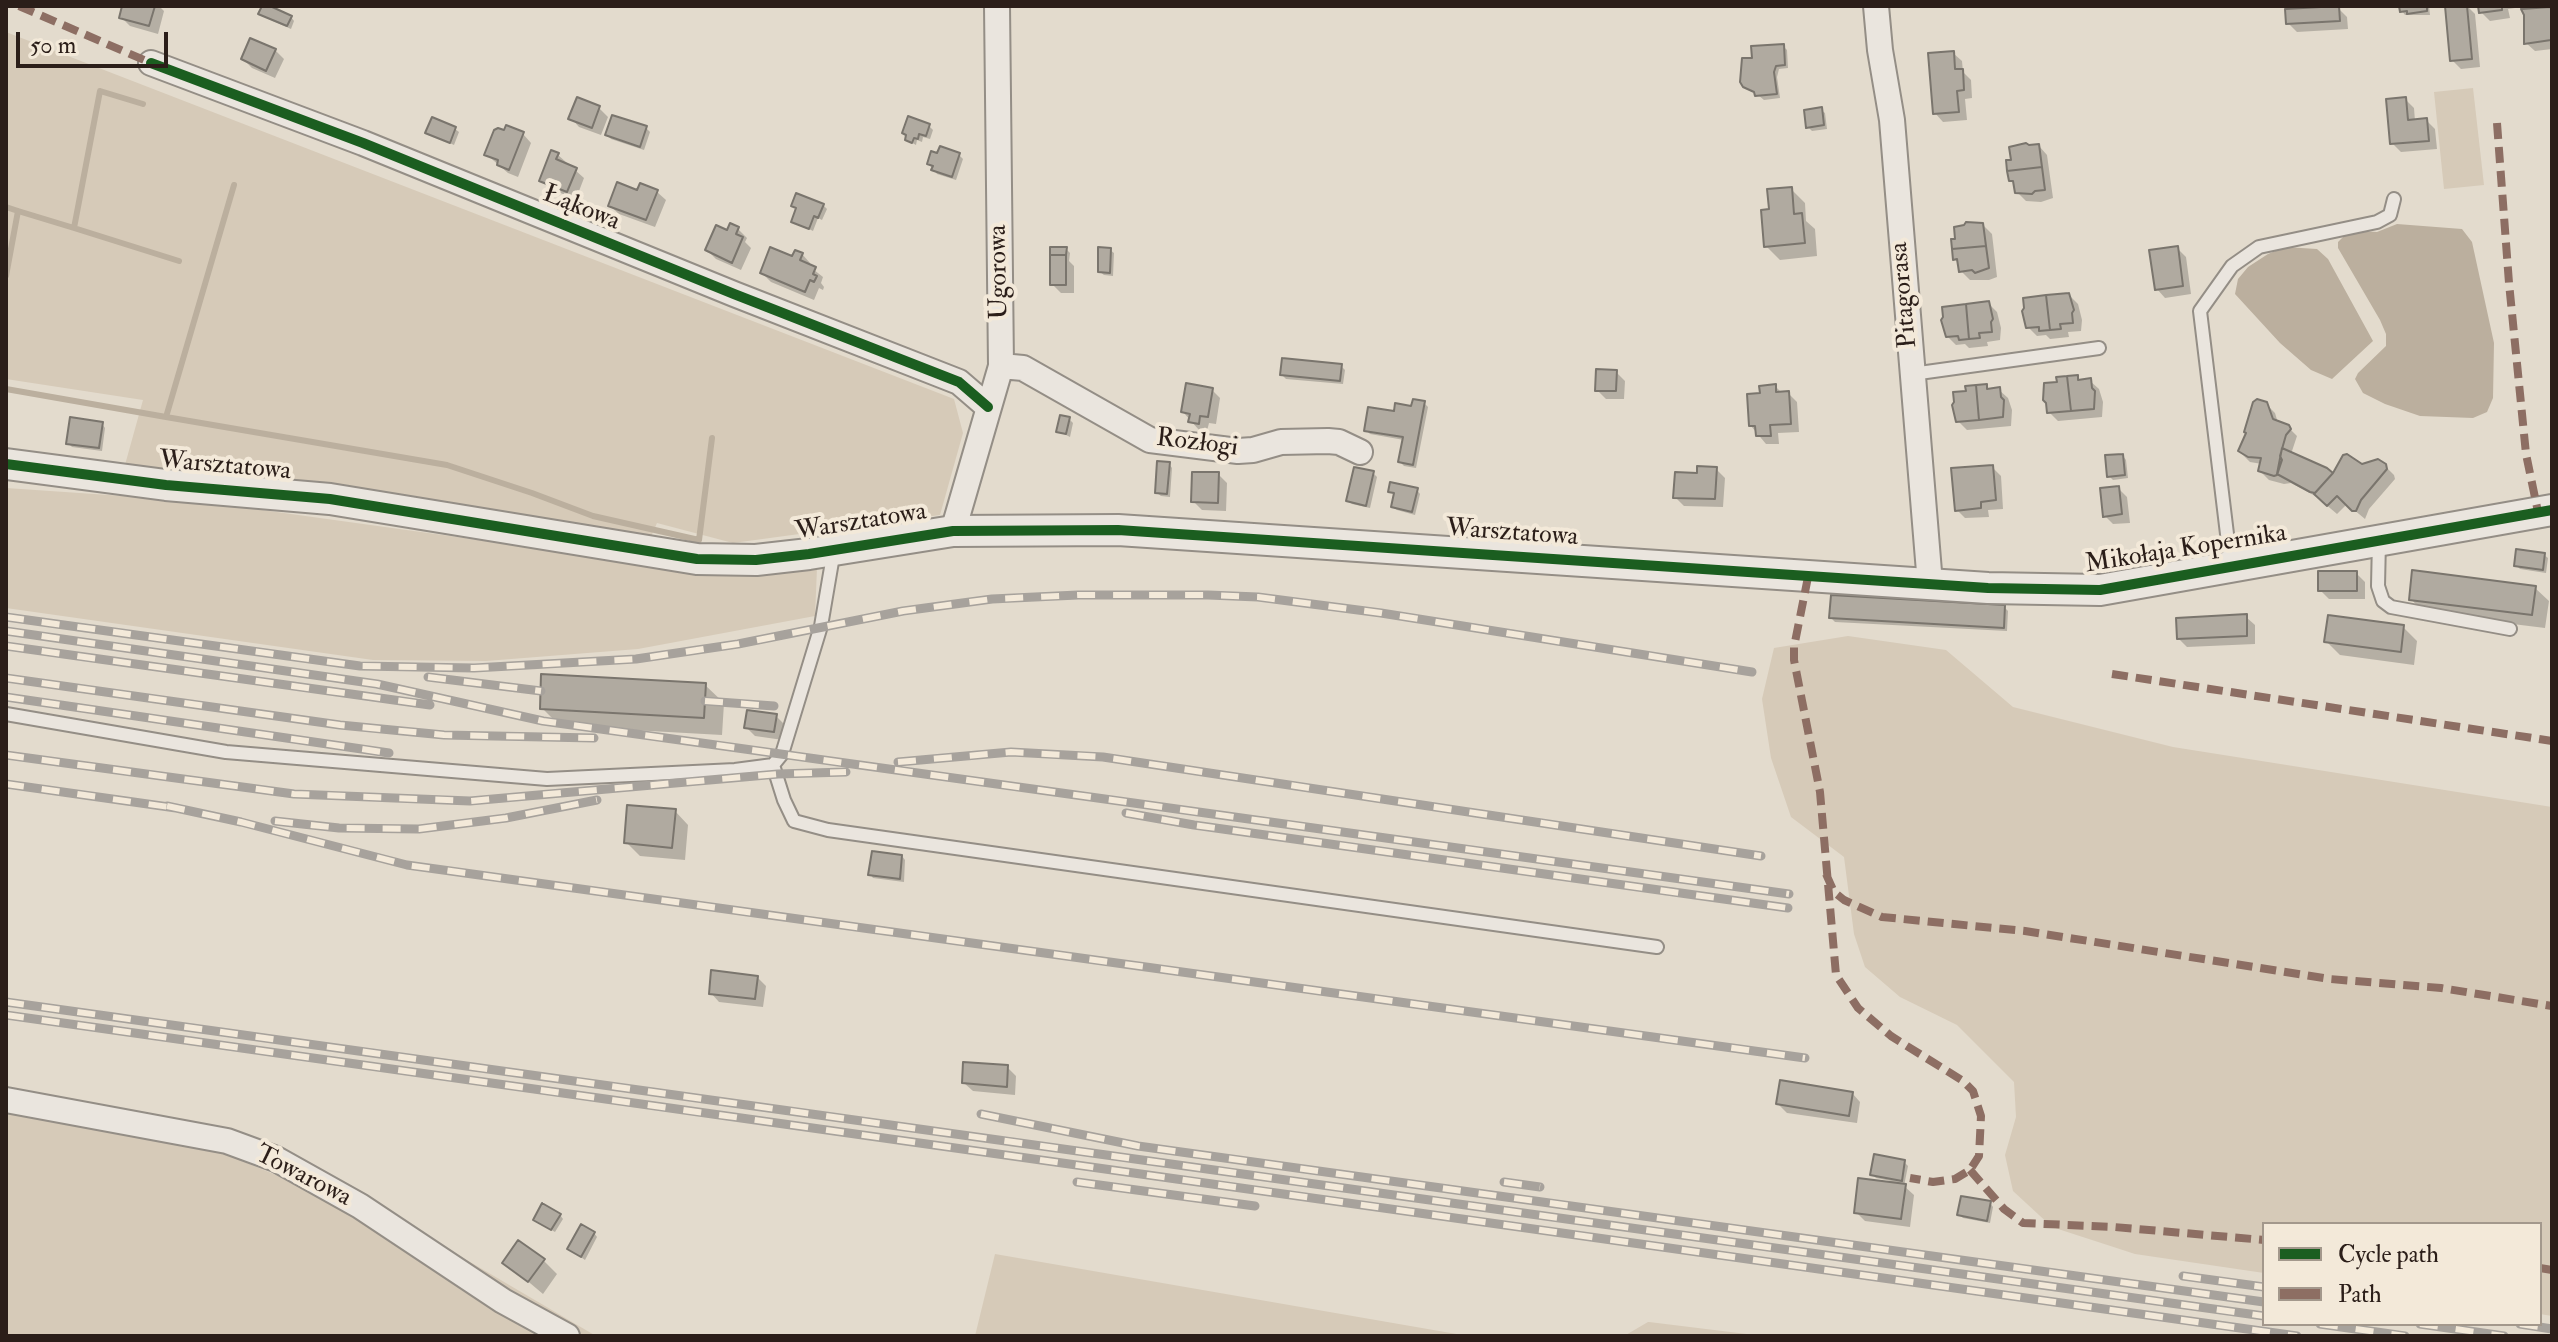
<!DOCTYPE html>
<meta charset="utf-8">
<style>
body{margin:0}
#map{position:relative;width:2558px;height:1342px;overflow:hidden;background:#e3dbcd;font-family:"IM FELL Double Pica",serif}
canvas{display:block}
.frame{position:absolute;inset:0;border:8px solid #2b1e19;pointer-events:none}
.legend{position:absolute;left:2262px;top:1222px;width:280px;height:104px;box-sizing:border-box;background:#f3e9d9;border:2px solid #a3988c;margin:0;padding:10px 14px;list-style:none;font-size:24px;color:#2b1e19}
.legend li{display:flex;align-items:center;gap:16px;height:40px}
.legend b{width:40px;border:2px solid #a3988c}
.scale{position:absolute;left:16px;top:32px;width:152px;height:36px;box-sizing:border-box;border:4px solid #2b1e19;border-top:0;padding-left:10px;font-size:24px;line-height:28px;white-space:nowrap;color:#2b1e19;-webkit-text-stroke:6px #f3e9d9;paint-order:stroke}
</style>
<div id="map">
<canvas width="2558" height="1342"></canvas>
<div class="frame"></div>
<ul class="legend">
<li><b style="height:10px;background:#1b5e20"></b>Cycle path</li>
<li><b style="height:10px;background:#8d6e63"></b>Path</li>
</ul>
<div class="scale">50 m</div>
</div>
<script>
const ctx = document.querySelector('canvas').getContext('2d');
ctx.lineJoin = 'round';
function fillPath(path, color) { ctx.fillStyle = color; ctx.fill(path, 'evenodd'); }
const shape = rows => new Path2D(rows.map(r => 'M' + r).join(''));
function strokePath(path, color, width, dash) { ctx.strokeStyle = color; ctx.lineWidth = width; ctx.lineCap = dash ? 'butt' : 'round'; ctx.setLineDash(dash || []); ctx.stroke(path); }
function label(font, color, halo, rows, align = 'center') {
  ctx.font = font + ' "IM FELL Double Pica",serif'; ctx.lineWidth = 8; ctx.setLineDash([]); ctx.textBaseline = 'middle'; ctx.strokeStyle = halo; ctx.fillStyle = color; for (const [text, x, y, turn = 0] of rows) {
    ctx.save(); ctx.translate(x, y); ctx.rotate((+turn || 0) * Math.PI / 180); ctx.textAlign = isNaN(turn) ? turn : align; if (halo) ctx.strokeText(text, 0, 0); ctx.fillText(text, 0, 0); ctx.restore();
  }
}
const green = shape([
 [6,32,954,399,963,433,940,515,733,543,657,523,649,541,123,472,143,400,6,379],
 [2473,88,2484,185,2444,189,2434,92],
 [6,488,197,501,580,554,734,571,817,568,815,616,638,649,486,661,373,660,6,608],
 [1848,636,1946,650,2013,707,2173,747,2552,807,2552,1316,2540,1314,2540,1224,2264,1224,2264,1273,2135,1254,2052,1227,2013,1191,2005,1155,2016,1117,2014,1082,1957,1025,1900,997,1865,967,1854,934,1844,857,1791,817,1771,758,1762,699,1774,648],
 [6,1108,218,1151,334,1199,440,1268,448,1249,596,1336,6,1336],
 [995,1254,1468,1336,975,1336],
 [1648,1322,1649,1322,1763,1336,1624,1336]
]);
const water = shape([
 [2397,224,2462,229,2472,242,2494,343,2493,398,2487,412,2473,418,2420,416,2385,404,2363,393,2355,379,2358,373,2386,346,2386,334,2380,320,2338,248,2338,242,2344,236,2360,231,2377,232],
 [2285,247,2317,249,2328,259,2373,341,2332,379,2311,370,2280,343,2235,294,2238,279,2248,267,2268,254]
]);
const shadow = shape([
 [124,6,159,6,164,11,158,34,130,26,121,17],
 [265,6,291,17,294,21,291,29,264,17,261,14],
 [2408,6,2429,6,2430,15,2405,15,2402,11],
 [2462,6,2467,6,2475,14,2480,67,2461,69,2452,60],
 [2481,6,2515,6,2515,8,2508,9,2510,18,2490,21,2481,12],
 [2338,8,2347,17,2348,29,2297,32,2288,23],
 [2550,9,2552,49,2535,51,2526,43],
 [1783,46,1787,50,1788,68,1779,69,1777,77,1780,98,1764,100,1747,86,1754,60],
 [275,50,284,59,275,78,252,68,243,59],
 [1953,53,1962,61,1963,72,1971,80,1972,98,1965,99,1967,120,1943,122,1935,113],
 [2405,99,2414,108,2415,121,2426,120,2435,129,2437,149,2401,152,2392,143],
 [599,108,608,117,601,135,579,127,571,118],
 [1821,110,1825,113,1827,129,1812,131,1808,127],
 [929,126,933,130,930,139,923,137,922,142,917,140,916,145,907,140],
 [646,128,650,132,644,150,611,139,607,135],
 [455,129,459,132,454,145,428,133],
 [523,134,531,143,518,177,508,173,486,154],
 [2039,146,2047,155,2053,198,2041,202,2026,201,2017,192,2016,185,2011,180],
 [558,155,584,178,576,199,550,189,541,180],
 [959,155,963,159,956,180,937,174,929,164],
 [1791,189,1805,203,1806,221,1815,229,1817,256,1780,260,1766,246,1771,211],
 [638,192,657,192,666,200,655,227,619,214,610,206],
 [823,205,827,209,822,220,818,218,813,231,793,221,798,210,794,206],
 [1983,225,1992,234,1997,277,1989,280,1970,280,1961,271,1960,264,1955,259],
 [738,229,747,238,745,242,751,248,741,270,716,259,707,250,728,233],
 [2177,248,2186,257,2191,294,2165,298,2157,289],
 [1066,249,1070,253,1069,261,1074,266,1074,293,1061,293,1052,284],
 [1110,250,1114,253,1113,276,1104,275,1100,272],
 [802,254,810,263,809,266,823,277,821,283,824,287,823,290,819,288,814,300,771,282,762,273],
 [2069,295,2078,304,2082,320,2081,331,2068,332,2069,337,2050,339,2046,335,2037,336,2028,327],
 [1988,303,1997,312,2001,328,2000,340,1987,342,1988,346,1969,348,1965,344,1956,345,1947,336],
 [1341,366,1345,370,1343,384,1286,379,1282,375],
 [1616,372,1625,381,1624,399,1606,399,1597,390],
 [2077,377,2081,381,2090,381,2099,389,2103,402,2102,417,2058,421,2049,412],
 [1775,386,1782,393,1788,393,1797,402,1799,432,1778,433,1779,444,1766,444,1751,426,1762,395],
 [1986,386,1990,390,1999,390,2008,398,2012,410,2011,426,1967,430,1958,421],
 [1212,390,1220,398,1216,424,1209,423,1207,431,1199,430,1183,412],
 [1424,403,1428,407,1416,468,1404,466,1400,462,1404,440,1370,434,1366,430],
 [2266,404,2275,413,2278,423,2288,427,2297,436,2291,454,2333,476,2361,466,2385,466,2394,475,2395,479,2369,509,2365,519,2347,504,2337,514,2317,497,2291,483,2284,484,2269,480,2260,471,2262,464,2250,462,2241,453],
 [1069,419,1073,423,1070,437,1058,431],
 [102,424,105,428,102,451,72,447,68,443],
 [2123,456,2126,460,2128,478,2113,480,2109,476],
 [1169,464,1172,468,1170,497,1161,496,1157,493],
 [1992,467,2001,476,2003,509,1988,510,1989,517,1965,518,1957,510],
 [1716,469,1725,478,1723,507,1684,506,1675,497,1699,475],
 [1373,473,1377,477,1370,508,1352,504,1348,500],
 [1218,474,1227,483,1226,511,1202,510,1193,501],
 [2118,488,2127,497,2130,523,2113,524,2105,516],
 [1417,490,1420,494,1415,515,1397,510,1393,507,1394,495,1390,491],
 [2544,555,2548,558,2546,573,2520,569,2516,565],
 [2356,573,2365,582,2365,599,2329,599,2320,590],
 [2535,588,2549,601,2545,628,2424,613,2411,599],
 [2004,607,2008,611,2007,631,1835,622,1831,618],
 [2246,617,2255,625,2255,644,2187,647,2178,638],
 [2403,627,2417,641,2414,665,2340,655,2326,641],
 [705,685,724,703,722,735,560,726,542,708],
 [776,716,785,725,783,740,755,736,746,727],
 [675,811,688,825,685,860,640,856,626,842],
 [902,856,905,860,904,882,873,878,870,874],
 [757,977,766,986,763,1007,719,1002,711,993],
 [1007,1067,1016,1076,1015,1095,973,1091,964,1083],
 [1852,1093,1860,1102,1857,1123,1787,1113,1778,1104],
 [1904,1162,1908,1166,1904,1186,1914,1195,1910,1227,1865,1221,1856,1212,1891,1184,1891,1181,1876,1178,1872,1174],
 [1990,1203,1993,1207,1990,1223,1963,1218,1960,1215],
 [560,1215,563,1219,555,1232,539,1223],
 [594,1233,597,1237,585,1260,569,1249],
 [543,1260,557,1274,543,1294,505,1262]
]);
const stream = shape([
 [6,207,18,211],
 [74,228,179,261],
 [6,276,18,211,74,228,100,91,143,104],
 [6,389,166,417,234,185],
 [166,417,447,465,532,493,593,516,699,540,712,438]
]);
const building = shape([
 [122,6,155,6,149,26,119,18,122,6],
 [262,6,270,6,292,16,287,26,258,14,262,6],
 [2339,6,2340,21,2286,24,2285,9,2339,6],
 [2399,6,2427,6,2427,11,2407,14,2407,11,2400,12,2399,6],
 [2445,6,2467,6,2472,59,2450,61,2445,6],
 [2478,6,2502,6,2502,10,2479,13,2478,6],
 [2551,7,2551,40,2524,44,2524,15,2521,9,2551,7],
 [250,38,276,49,266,71,241,59,250,38],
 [1784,44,1785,65,1776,66,1774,72,1777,94,1755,96,1754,92,1743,87,1740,82,1742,58,1752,58,1751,46,1784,44],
 [1954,51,1955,69,1963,69,1964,90,1957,91,1959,112,1933,114,1928,53,1954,51],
 [577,97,600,106,592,128,568,119,577,97],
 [2406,97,2408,120,2427,118,2429,141,2390,144,2386,99,2406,97],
 [1822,107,1824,125,1806,128,1804,110,1822,107],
 [612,115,647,126,640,147,605,135,612,115],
 [908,116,930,124,926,136,919,134,918,139,914,138,912,143,905,140,906,135,902,133,908,116],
 [432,117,456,127,450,143,425,133,432,117],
 [506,125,524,132,509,170,497,165,498,160,484,155,494,130,498,128,504,130,506,125],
 [2026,143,2029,145,2039,144,2042,167,2007,171,2006,160,2011,160,2009,147,2026,143],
 [940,146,960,153,952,177,931,170,933,166,927,164,931,151,937,153,940,146],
 [551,150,559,153,556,159,577,168,567,192,539,181,551,150],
 [2042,167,2045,190,2035,191,2032,194,2015,193,2013,181,2009,181,2007,171,2042,167],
 [617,182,637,190,640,183,658,190,646,220,608,206,617,182],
 [1792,187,1794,214,1802,213,1805,243,1764,247,1761,210,1769,209,1767,189,1792,187],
 [796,193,824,204,818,218,814,216,809,229,791,222,796,208,791,206,796,193],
 [1966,222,1983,223,1986,246,1952,249,1951,239,1955,239,1954,227,1964,225,1966,222],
 [730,223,739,227,736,234,743,237,732,263,705,250,716,225,727,230,730,223],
 [1986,246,1989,268,1975,273,1972,270,1959,272,1957,259,1953,260,1952,249,1986,246],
 [2178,246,2183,286,2155,290,2149,250,2178,246],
 [770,247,792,256,795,250,803,253,800,260,816,267,813,274,817,276,814,282,810,280,805,292,760,273,770,247],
 [1050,247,1067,247,1066,255,1050,255,1050,247],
 [1098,247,1111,248,1110,273,1098,272,1098,247],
 [1050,255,1066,255,1066,285,1050,285,1050,255],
 [2069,293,2074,310,2072,313,2073,323,2060,324,2061,329,2050,330,2046,295,2069,293],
 [2046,295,2050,330,2039,331,2039,327,2026,328,2022,311,2024,308,2023,298,2046,295],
 [1989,301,1993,319,1991,322,1992,332,1979,333,1980,338,1969,339,1966,304,1989,301],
 [1966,304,1969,339,1959,340,1958,336,1946,337,1941,320,1943,317,1942,307,1966,304],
 [1282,358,1342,364,1340,381,1280,375,1282,358],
 [1596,369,1617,370,1616,391,1595,391,1596,369],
 [2078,375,2078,380,2091,378,2092,388,2095,391,2094,409,2071,411,2067,376,2078,375],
 [2067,376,2071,411,2047,413,2046,403,2043,400,2044,383,2057,382,2056,377,2067,376],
 [1186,383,1213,388,1208,417,1200,416,1199,424,1188,422,1190,414,1181,412,1186,383],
 [1776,384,1776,392,1789,391,1791,424,1770,425,1771,436,1756,436,1755,426,1749,426,1747,394,1760,393,1759,386,1776,384],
 [1987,384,1987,389,2000,387,2001,397,2004,400,2003,417,1979,420,1976,385,1987,384],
 [1976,385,1979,420,1956,422,1952,405,1954,402,1953,392,1966,391,1965,386,1976,385],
 [1413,399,1425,401,1413,465,1398,462,1403,437,1364,431,1368,407,1394,411,1395,403,1411,406,1413,399],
 [2257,399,2267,402,2273,419,2289,425,2291,429,2286,435,2280,456,2282,460,2277,475,2274,476,2258,471,2261,458,2248,457,2238,451,2246,433,2244,432,2253,402,2257,399],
 [1060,415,1070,417,1066,434,1056,432,1060,415],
 [70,417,103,422,99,448,66,444,70,417],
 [2282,448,2327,468,2333,473,2315,493,2310,492,2277,474,2282,448],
 [2123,454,2125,475,2107,477,2105,455,2123,454],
 [2347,454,2362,464,2378,459,2386,464,2387,469,2361,500,2356,511,2352,511,2337,496,2327,506,2314,494,2333,473,2343,455,2347,454],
 [1157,461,1170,462,1167,494,1155,493,1157,461],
 [1993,465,1996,500,1981,502,1981,508,1955,511,1951,468,1993,465],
 [1697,466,1717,467,1715,499,1673,498,1675,472,1697,473,1697,466],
 [1354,467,1374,471,1366,506,1346,501,1354,467],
 [1192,472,1219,472,1218,503,1191,502,1192,472],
 [1390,482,1418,488,1412,512,1391,507,1394,493,1388,492,1390,482],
 [2119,486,2122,514,2103,517,2100,488,2119,486],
 [2516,549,2545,553,2543,570,2514,566,2516,549],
 [2412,570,2536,586,2532,615,2409,600,2412,570],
 [2318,571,2357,571,2357,591,2318,591,2318,571],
 [1831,595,2005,605,2004,628,1829,618,1831,595],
 [2247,614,2247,636,2177,639,2176,618,2247,614],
 [2328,615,2404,625,2401,652,2324,642,2328,615],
 [541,674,706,683,704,718,540,709,541,674],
 [747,710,777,714,774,732,744,728,747,710],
 [627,805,676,809,672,848,624,843,627,805],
 [872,851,902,855,900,879,868,875,872,851],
 [711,970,758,976,755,999,709,994,711,970],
 [963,1062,1008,1065,1007,1087,962,1083,963,1062],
 [1780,1080,1853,1092,1849,1116,1776,1104,1780,1080],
 [1874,1154,1905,1160,1902,1181,1870,1175,1874,1154],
 [1858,1178,1906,1184,1901,1219,1854,1213,1858,1178],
 [1961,1196,1991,1201,1987,1221,1957,1215,1961,1196],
 [542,1203,561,1214,551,1230,533,1220,542,1203],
 [581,1224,595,1232,581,1257,567,1249,581,1224],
 [518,1240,545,1259,528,1282,502,1263,518,1240]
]);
const service = shape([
 [1912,374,2099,348],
 [2379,540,2378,586,2383,601,2391,607,2510,629],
 [2231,567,2200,311,2232,266,2259,247,2377,222,2390,215,2394,199],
 [6,714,226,752,547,779,735,770,773,765,782,754,821,626,834,550],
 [773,765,784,800,794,821,828,830,1657,947]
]);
const minor = shape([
 [1876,6,1880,50,1892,120,1930,584],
 [151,63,363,143,734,294,959,382,988,407],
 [1001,366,1023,368,1150,440,1238,451,1253,450,1281,442,1328,441,1339,442,1360,452],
 [953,531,1001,366,997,6],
 [6,1100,227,1141,276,1159,360,1206,503,1301,567,1336]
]);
const tertiary = shape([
 [6,464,166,485,330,499,697,559,756,560,809,554,953,531,1118,530,1988,588,2100,590,2552,510]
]);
const rail = shape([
 [6,617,360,666,474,668,636,659,738,644,903,611,992,599,1078,595,1208,595,1258,597,1381,613,1752,672],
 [6,631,377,684,543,721,1789,894],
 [6,646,430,705],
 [428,677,541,691],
 [6,678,340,725,444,735,594,738],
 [6,697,389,753],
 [705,701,774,706],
 [6,755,294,794,470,801,778,774,846,772],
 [898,762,1011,752,1103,757,1761,856],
 [6,784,176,808],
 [167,806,241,822,407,865,1805,1058],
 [1126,813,1194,825,1788,908],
 [275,821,339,828,419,829,506,818,597,800],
 [6,1002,2264,1316],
 [6,1015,2297,1336],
 [981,1114,1138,1146,2264,1302],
 [1077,1182,1255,1206],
 [1504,1182,1540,1187],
 [2183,1276,2264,1287],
 [2320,1324,2405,1336],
 [2420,1324,2504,1336],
 [2520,1324,2552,1329]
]);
const quiet = shape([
 [19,6,151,63],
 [2497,123,2509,283,2526,454,2538,512],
 [1808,577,1794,647,1794,660,1820,792,1836,975,1858,1008,1891,1036,1963,1081,1973,1091,1981,1116,1979,1156,1970,1170,1955,1179,1933,1182,1910,1178],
 [2112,674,2552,741],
 [1826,874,1834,892,1844,900,1882,917,2025,931,2330,979,2441,988,2552,1006],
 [1970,1170,2004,1209,2023,1223,2114,1227,2264,1240],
 [2540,1268,2552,1270]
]);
const cycleway = shape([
 [151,63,363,143,734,294,959,382,988,407],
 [6,464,166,485,330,499,697,559,756,560,809,554,953,531,1118,530,1988,588,2100,590,2552,510]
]);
const streetNames = [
 ["Łąkowa",581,209,22],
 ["Ugorowa",1000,272,-91],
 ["Pitagorasa",1905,295,-95],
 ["Rozłogi",1197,444,7],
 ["Warsztatowa",225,467,5],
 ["Warsztatowa",861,523,-9],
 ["Warsztatowa",1512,534,4],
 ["Mikołaja Kopernika",2186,550,-9],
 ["Towarowa",303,1177,27]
];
fillPath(green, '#d6cab8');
fillPath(water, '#bbaf9e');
fillPath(shadow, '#0003');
strokePath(stream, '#bbaf9e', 6);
fillPath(building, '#b0aaa0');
strokePath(building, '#7a756d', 2);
strokePath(service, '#948e86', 16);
strokePath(minor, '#948e86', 28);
strokePath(tertiary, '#948e86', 34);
strokePath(service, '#eae5de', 12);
strokePath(minor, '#eae5de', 24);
strokePath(tertiary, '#eae5de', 30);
strokePath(rail, '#a7a29c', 9);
strokePath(rail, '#f3e9d9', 6, [18]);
strokePath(quiet, '#8d6e63', 8, [16, 8]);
strokePath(cycleway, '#1b5e20', 10);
label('26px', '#2b1e19', '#f3e9d9', streetNames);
</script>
